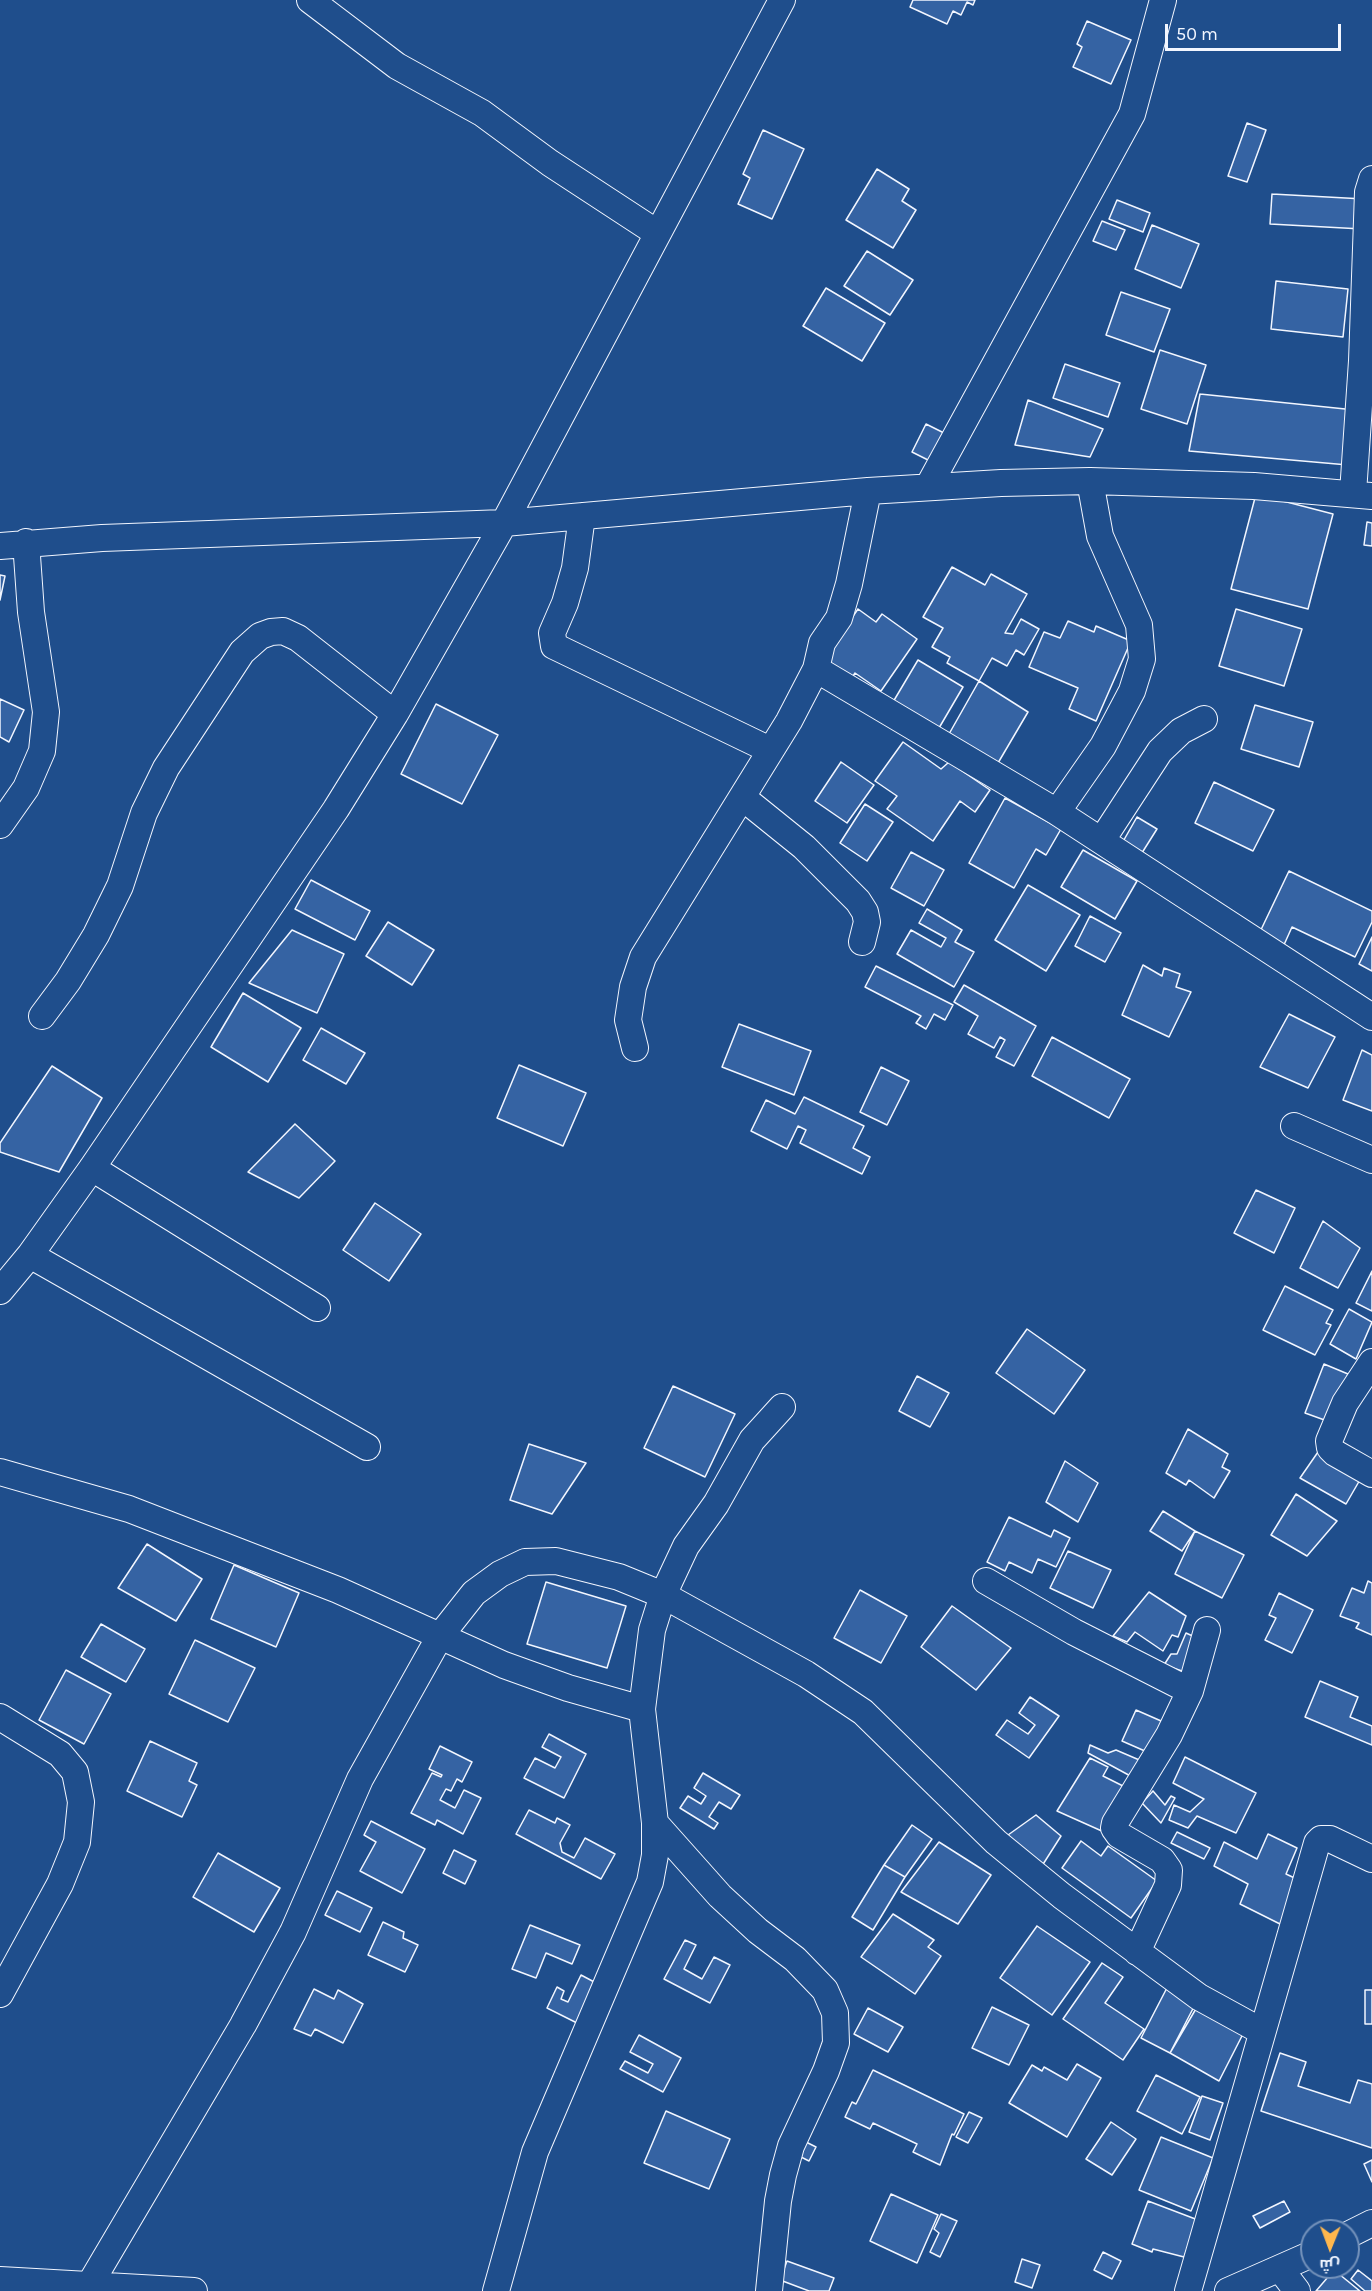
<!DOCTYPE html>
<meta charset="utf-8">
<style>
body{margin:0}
#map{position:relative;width:1372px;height:2291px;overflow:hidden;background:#1f4e8c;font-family:Karla,Cairo,sans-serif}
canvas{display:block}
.north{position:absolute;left:1300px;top:2219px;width:60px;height:60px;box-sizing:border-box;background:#1f4e8c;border:2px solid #7391ba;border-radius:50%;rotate:181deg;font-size:16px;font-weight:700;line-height:24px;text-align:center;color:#f2f6ff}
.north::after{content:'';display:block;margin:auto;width:21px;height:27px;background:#ffb74d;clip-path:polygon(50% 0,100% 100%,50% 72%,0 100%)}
.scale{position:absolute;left:1165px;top:24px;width:176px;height:27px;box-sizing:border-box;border:3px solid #f2f6ff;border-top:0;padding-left:8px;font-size:18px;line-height:21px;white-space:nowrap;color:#f2f6ff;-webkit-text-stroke:4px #1f4e8c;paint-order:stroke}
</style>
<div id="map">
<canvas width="1372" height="2291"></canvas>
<div class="north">ش</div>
<div class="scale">50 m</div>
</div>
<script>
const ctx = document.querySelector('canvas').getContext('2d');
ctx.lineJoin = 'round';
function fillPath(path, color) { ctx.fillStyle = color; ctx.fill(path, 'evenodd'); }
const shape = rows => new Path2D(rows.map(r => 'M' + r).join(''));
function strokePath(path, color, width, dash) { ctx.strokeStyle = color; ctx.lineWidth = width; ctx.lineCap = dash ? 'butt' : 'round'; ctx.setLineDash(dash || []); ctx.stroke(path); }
const building = shape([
 [913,0,975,0,973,5,967,2,961,15,953,11,947,24,910,7,913,0],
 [1087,21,1131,40,1111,84,1073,67,1082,47,1077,44,1087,21],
 [1247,123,1266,130,1247,182,1228,176,1247,123],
 [763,130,804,149,772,219,738,204,750,178,743,174,763,130],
 [877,169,909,189,902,201,916,210,893,248,846,220,877,169],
 [1272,194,1364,199,1362,229,1270,224,1272,194],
 [1117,200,1150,213,1143,232,1109,219,1117,200],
 [1102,221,1125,230,1116,250,1093,241,1102,221],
 [1152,225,1199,244,1181,288,1135,269,1152,225],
 [867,251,913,280,890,315,844,286,867,251],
 [1276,281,1348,289,1343,337,1271,329,1276,281],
 [826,288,885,323,862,361,803,326,826,288],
 [1121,292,1170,309,1154,352,1106,335,1121,292],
 [1160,350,1206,365,1187,424,1141,409,1160,350],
 [1065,364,1120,383,1108,417,1053,398,1065,364],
 [1200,394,1355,410,1348,465,1189,451,1200,394],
 [1028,400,1103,429,1090,457,1015,445,1028,400],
 [926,424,946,434,932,462,912,452,926,424],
 [1256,494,1333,514,1308,609,1231,589,1256,494],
 [1367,522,1372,523,1372,546,1364,545,1367,522],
 [952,567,985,585,991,574,1027,594,1005,633,1013,634,1021,619,1039,629,1024,655,1016,650,1007,666,992,658,979,681,947,663,950,657,932,647,943,628,923,617,952,567],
 [0,575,5,576,0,600,0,575],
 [858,609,876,622,882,614,917,639,881,691,855,673,850,681,822,661,858,609],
 [1236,609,1302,629,1284,686,1219,666,1236,609],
 [1068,621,1094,632,1096,626,1131,641,1096,721,1069,709,1078,688,1029,667,1044,632,1060,638,1068,621],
 [918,660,963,687,939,728,893,702,918,660],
 [979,681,1028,712,998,763,949,734,979,681],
 [0,699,24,710,9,742,0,737,0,699],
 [436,704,498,735,462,804,401,774,436,704],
 [1255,705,1313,722,1299,767,1241,749,1255,705],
 [903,742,941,769,949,762,990,790,975,812,960,801,933,841,887,809,897,796,875,781,903,742],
 [841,762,874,785,847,823,815,801,841,762],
 [1214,782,1274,810,1253,851,1195,823,1214,782],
 [1005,798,1061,829,1046,855,1036,849,1014,888,969,863,1005,798],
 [865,804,893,822,867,861,840,843,865,804],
 [1137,817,1157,829,1140,856,1121,845,1137,817],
 [1083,850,1137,881,1115,919,1061,887,1083,850],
 [911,852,944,870,924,906,891,888,911,852],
 [1289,871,1372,911,1372,922,1355,957,1292,927,1283,947,1258,936,1289,871],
 [311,880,370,911,355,940,295,909,311,880],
 [1028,885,1080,915,1046,971,995,940,1028,885],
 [927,909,962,930,955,942,974,952,954,987,897,954,911,930,941,947,946,938,919,923,927,909],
 [1090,916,1121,933,1105,962,1075,946,1090,916],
 [388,922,434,950,412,985,366,956,388,922],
 [292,930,344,954,317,1013,249,983,292,930],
 [1372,937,1372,971,1359,964,1372,937],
 [1143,965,1162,976,1164,968,1180,974,1176,987,1191,992,1169,1037,1122,1015,1143,965],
 [876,966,953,1005,945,1020,934,1014,926,1029,916,1023,921,1016,865,987,876,966],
 [964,985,1036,1026,1014,1066,996,1057,1005,1040,1000,1037,994,1048,968,1034,978,1016,954,1002,964,985],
 [243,993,301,1028,268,1082,211,1047,243,993],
 [1289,1014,1335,1037,1308,1088,1260,1067,1289,1014],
 [739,1024,811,1051,794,1095,722,1067,739,1024],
 [321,1028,365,1053,346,1084,303,1060,321,1028],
 [1052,1037,1130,1079,1109,1118,1032,1076,1052,1037],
 [1362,1050,1372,1055,1372,1111,1343,1100,1362,1050],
 [519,1065,586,1093,563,1146,497,1118,519,1065],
 [52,1066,102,1098,59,1172,0,1152,0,1143,52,1066],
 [881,1067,909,1081,887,1125,860,1112,881,1067],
 [804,1097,864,1126,853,1148,870,1157,862,1174,800,1143,806,1130,798,1126,787,1149,751,1131,766,1100,795,1114,804,1097],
 [295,1124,335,1161,299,1198,248,1172,295,1124],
 [1256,1190,1295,1208,1274,1253,1234,1233,1256,1190],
 [375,1203,421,1234,389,1281,343,1250,375,1203],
 [1323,1221,1360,1248,1338,1288,1300,1268,1323,1221],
 [1372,1271,1372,1311,1356,1303,1372,1271],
 [1285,1286,1333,1310,1326,1323,1331,1325,1315,1355,1263,1330,1285,1286],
 [1349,1309,1372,1322,1356,1359,1330,1344,1349,1309],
 [1027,1329,1085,1370,1054,1414,996,1373,1027,1329],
 [1324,1364,1348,1374,1330,1422,1305,1413,1324,1364],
 [917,1376,949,1393,930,1427,899,1411,917,1376],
 [673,1386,735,1414,705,1477,644,1448,673,1386],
 [1188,1429,1228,1454,1222,1467,1230,1471,1214,1498,1189,1480,1186,1485,1166,1473,1188,1429],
 [529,1444,586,1463,552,1514,510,1500,529,1444],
 [1318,1452,1361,1478,1346,1504,1300,1478,1318,1452],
 [1065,1461,1098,1483,1078,1522,1046,1502,1065,1461],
 [1296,1494,1337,1521,1307,1556,1271,1535,1296,1494],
 [1163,1511,1195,1531,1182,1551,1150,1531,1163,1511],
 [1009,1517,1051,1537,1054,1530,1070,1538,1056,1567,1038,1559,1032,1573,1009,1562,1005,1571,987,1562,1009,1517],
 [1195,1531,1244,1555,1222,1598,1175,1574,1195,1531],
 [147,1544,202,1579,176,1621,118,1588,147,1544],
 [1068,1551,1111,1570,1093,1608,1050,1588,1068,1551],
 [234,1565,299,1593,276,1647,211,1619,234,1565],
 [1368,1581,1372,1583,1372,1635,1356,1628,1359,1623,1340,1616,1352,1588,1364,1593,1368,1581],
 [546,1582,626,1606,607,1668,527,1644,546,1582],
 [860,1590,907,1616,881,1663,834,1638,860,1590],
 [1149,1592,1186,1616,1178,1637,1172,1635,1163,1651,1135,1632,1127,1642,1113,1636,1149,1592],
 [1279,1593,1313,1610,1292,1653,1265,1640,1276,1618,1269,1615,1279,1593],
 [952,1606,1011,1648,976,1690,921,1647,952,1606],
 [101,1624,145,1649,126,1682,81,1657,101,1624],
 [1186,1633,1197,1638,1185,1672,1164,1665,1171,1654,1177,1654,1186,1633],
 [195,1640,255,1668,228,1722,169,1694,195,1640],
 [66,1670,111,1694,84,1744,39,1720,66,1670],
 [1320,1681,1358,1697,1350,1717,1372,1726,1372,1745,1305,1717,1320,1681],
 [1030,1697,1059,1716,1029,1758,996,1735,1007,1720,1028,1734,1035,1725,1019,1713,1030,1697],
 [1136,1710,1168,1724,1154,1755,1122,1741,1136,1710],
 [549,1734,586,1754,564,1798,524,1778,535,1758,555,1768,561,1757,542,1747,549,1734],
 [150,1741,197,1763,189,1781,197,1785,182,1817,127,1791,150,1741],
 [1090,1745,1108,1753,1116,1750,1144,1762,1136,1779,1088,1753,1090,1745],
 [440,1746,472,1762,462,1782,457,1779,451,1791,446,1789,440,1800,455,1808,464,1790,481,1798,463,1834,437,1820,435,1825,411,1813,432,1773,441,1777,442,1775,429,1769,440,1746],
 [1185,1757,1256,1793,1236,1833,1197,1816,1188,1828,1169,1820,1174,1805,1190,1812,1204,1799,1173,1783,1185,1757],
 [1090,1758,1108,1767,1103,1776,1125,1787,1104,1832,1057,1811,1090,1758],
 [703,1773,740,1795,731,1809,719,1802,709,1817,718,1823,714,1829,680,1808,688,1796,701,1804,706,1796,694,1788,703,1773],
 [1153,1791,1165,1805,1171,1796,1175,1798,1161,1823,1142,1803,1153,1791],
 [529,1810,555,1823,557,1818,570,1825,560,1843,562,1852,574,1858,585,1838,615,1854,601,1879,516,1834,529,1810],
 [1036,1815,1061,1836,1040,1869,1008,1835,1036,1815],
 [371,1821,425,1849,402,1893,360,1871,376,1842,364,1835,371,1821],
 [912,1825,932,1839,905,1877,884,1865,912,1825],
 [1177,1832,1210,1848,1204,1859,1171,1843,1177,1832],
 [1268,1834,1297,1848,1286,1874,1301,1881,1280,1924,1240,1904,1248,1884,1214,1866,1224,1842,1257,1859,1268,1834],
 [1081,1841,1101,1856,1108,1846,1157,1881,1131,1918,1062,1868,1081,1841],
 [939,1842,991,1875,958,1924,901,1892,939,1842],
 [454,1850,476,1861,465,1884,443,1873,454,1850],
 [218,1853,280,1888,254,1932,193,1897,218,1853],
 [884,1865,905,1877,873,1930,852,1917,884,1865],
 [337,1891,372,1908,360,1932,325,1915,337,1891],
 [893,1914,934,1940,928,1947,941,1956,915,1994,861,1957,893,1914],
 [383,1922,404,1932,403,1938,418,1945,405,1972,368,1955,383,1922],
 [530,1925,580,1945,572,1964,546,1953,536,1978,512,1969,530,1925],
 [1037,1926,1090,1962,1052,2015,1000,1978,1037,1926],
 [685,1940,696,1945,684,1969,702,1979,714,1957,730,1965,710,2003,664,1979,685,1940],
 [1102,1963,1123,1977,1105,2003,1144,2029,1123,2060,1063,2019,1102,1963],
 [581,1975,598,1984,579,2024,547,2008,557,1987,564,1991,561,1999,568,2002,581,1975],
 [1170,1982,1199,1997,1170,2053,1141,2038,1170,1982],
 [314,1989,334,1999,338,1990,363,2004,343,2043,315,2029,311,2036,294,2029,314,1989],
 [1365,1990,1372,1990,1372,2024,1365,2024,1365,1990],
 [992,2007,1029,2025,1009,2065,972,2048,992,2007],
 [1197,2007,1244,2032,1219,2081,1170,2053,1197,2007],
 [868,2008,903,2027,888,2052,854,2034,868,2008],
 [639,2035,681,2058,663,2092,620,2069,625,2061,648,2073,653,2064,630,2052,639,2035],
 [1280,2053,1306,2062,1298,2086,1350,2103,1358,2080,1372,2084,1372,2148,1261,2111,1280,2053],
 [1077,2064,1101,2078,1067,2137,1009,2103,1032,2065,1042,2071,1044,2067,1067,2080,1077,2064],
 [873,2070,964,2114,954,2135,952,2134,940,2165,913,2152,917,2144,873,2123,870,2129,845,2117,852,2102,856,2104,873,2070],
 [1156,2075,1200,2097,1182,2134,1137,2111,1156,2075],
 [1202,2096,1223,2103,1210,2140,1189,2132,1202,2096],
 [666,2111,730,2139,709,2189,644,2163,666,2111],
 [969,2112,982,2118,968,2143,956,2137,969,2112],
 [1111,2122,1136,2139,1112,2175,1086,2159,1111,2122],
 [1161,2137,1213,2158,1191,2211,1139,2190,1161,2137],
 [802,2140,816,2147,809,2161,795,2154,802,2140],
 [1372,2160,1372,2182,1364,2164,1372,2160],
 [891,2194,938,2215,917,2263,870,2241,891,2194],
 [1148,2201,1198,2220,1184,2257,1153,2249,1152,2252,1132,2244,1148,2201],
 [1284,2201,1290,2212,1260,2228,1253,2216,1284,2201],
 [941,2214,957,2221,940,2257,930,2252,939,2233,934,2229,941,2214],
 [1103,2252,1121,2261,1112,2279,1094,2270,1103,2252],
 [1022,2259,1040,2265,1032,2288,1015,2282,1022,2259],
 [787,2261,834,2278,829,2291,809,2291,780,2280,787,2261],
 [1334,2270,1360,2291,1316,2291,1334,2270],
 [1358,2270,1372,2281,1372,2291,1365,2291,1351,2279,1358,2270]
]);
const minor = shape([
 [310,0,397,66,482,113,550,163,657,233],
 [928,487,1132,114,1163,0],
 [868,491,849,584,839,618,822,643,816,669,1057,812,1372,1017],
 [1353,493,1362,361,1368,192,1372,179],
 [582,516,575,568,565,603,552,633,554,646,770,750],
 [0,546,102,538,504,523,868,491,1001,483,1090,481,1254,486,1372,496],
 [742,797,804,847,858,901,865,912,867,922,862,942],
 [1057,812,1103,746,1132,691,1142,659,1139,625,1100,536,1090,481],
 [0,825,26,788,42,751,46,712,31,612,26,542],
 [1102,840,1160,751,1181,731,1204,719],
 [42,1016,68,981,96,935,120,886,144,813,166,768,242,652,260,636,271,632,283,631,298,638,395,714],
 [635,1048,628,1020,633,987,643,957,789,721,816,669],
 [1294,1126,1372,1160],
 [92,1168,317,1308],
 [30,1255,367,1447],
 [0,1291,30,1255,92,1168,336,809,395,714,504,523,782,0],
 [1372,1362,1345,1403,1329,1441,1330,1448,1335,1453,1372,1474],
 [0,1472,129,1509,338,1590,504,1665,568,1688,642,1709],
 [986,1581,1074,1632,1190,1691],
 [0,1717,60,1754,75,1772,81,1802,77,1842,60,1884,0,1994],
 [655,1823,720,1896,758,1931,795,1959,825,1990,835,2013,836,2043,826,2071,791,2146,783,2175,778,2201,769,2291],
 [1137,1952,1168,1885,1169,1870,1162,1860,1119,1835,1114,1828,1115,1823,1169,1735,1190,1691,1207,1630],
 [1348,2235,1372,2223],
 [1281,2270,1297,2291],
 [0,2280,194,2291],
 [90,2284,243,2025,293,1932,360,1779,440,1636,474,1593,500,1574,525,1562,556,1561,619,1577,663,1595,806,1674,863,1712,996,1842,1062,1896,1199,1997,1261,2031],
 [496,2291,535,2152,650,1882,655,1855,655,1823,642,1709,652,1630,663,1595,686,1546,716,1504,752,1440,782,1407],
 [1188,2291,1317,1843,1321,1839,1330,1839,1372,1859],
 [1228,2291,1312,2254]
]);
fillPath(building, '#3563a3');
strokePath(building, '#f2f6ff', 1.5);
strokePath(minor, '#f2f6ff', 28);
strokePath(minor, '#1f4e8c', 26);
</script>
